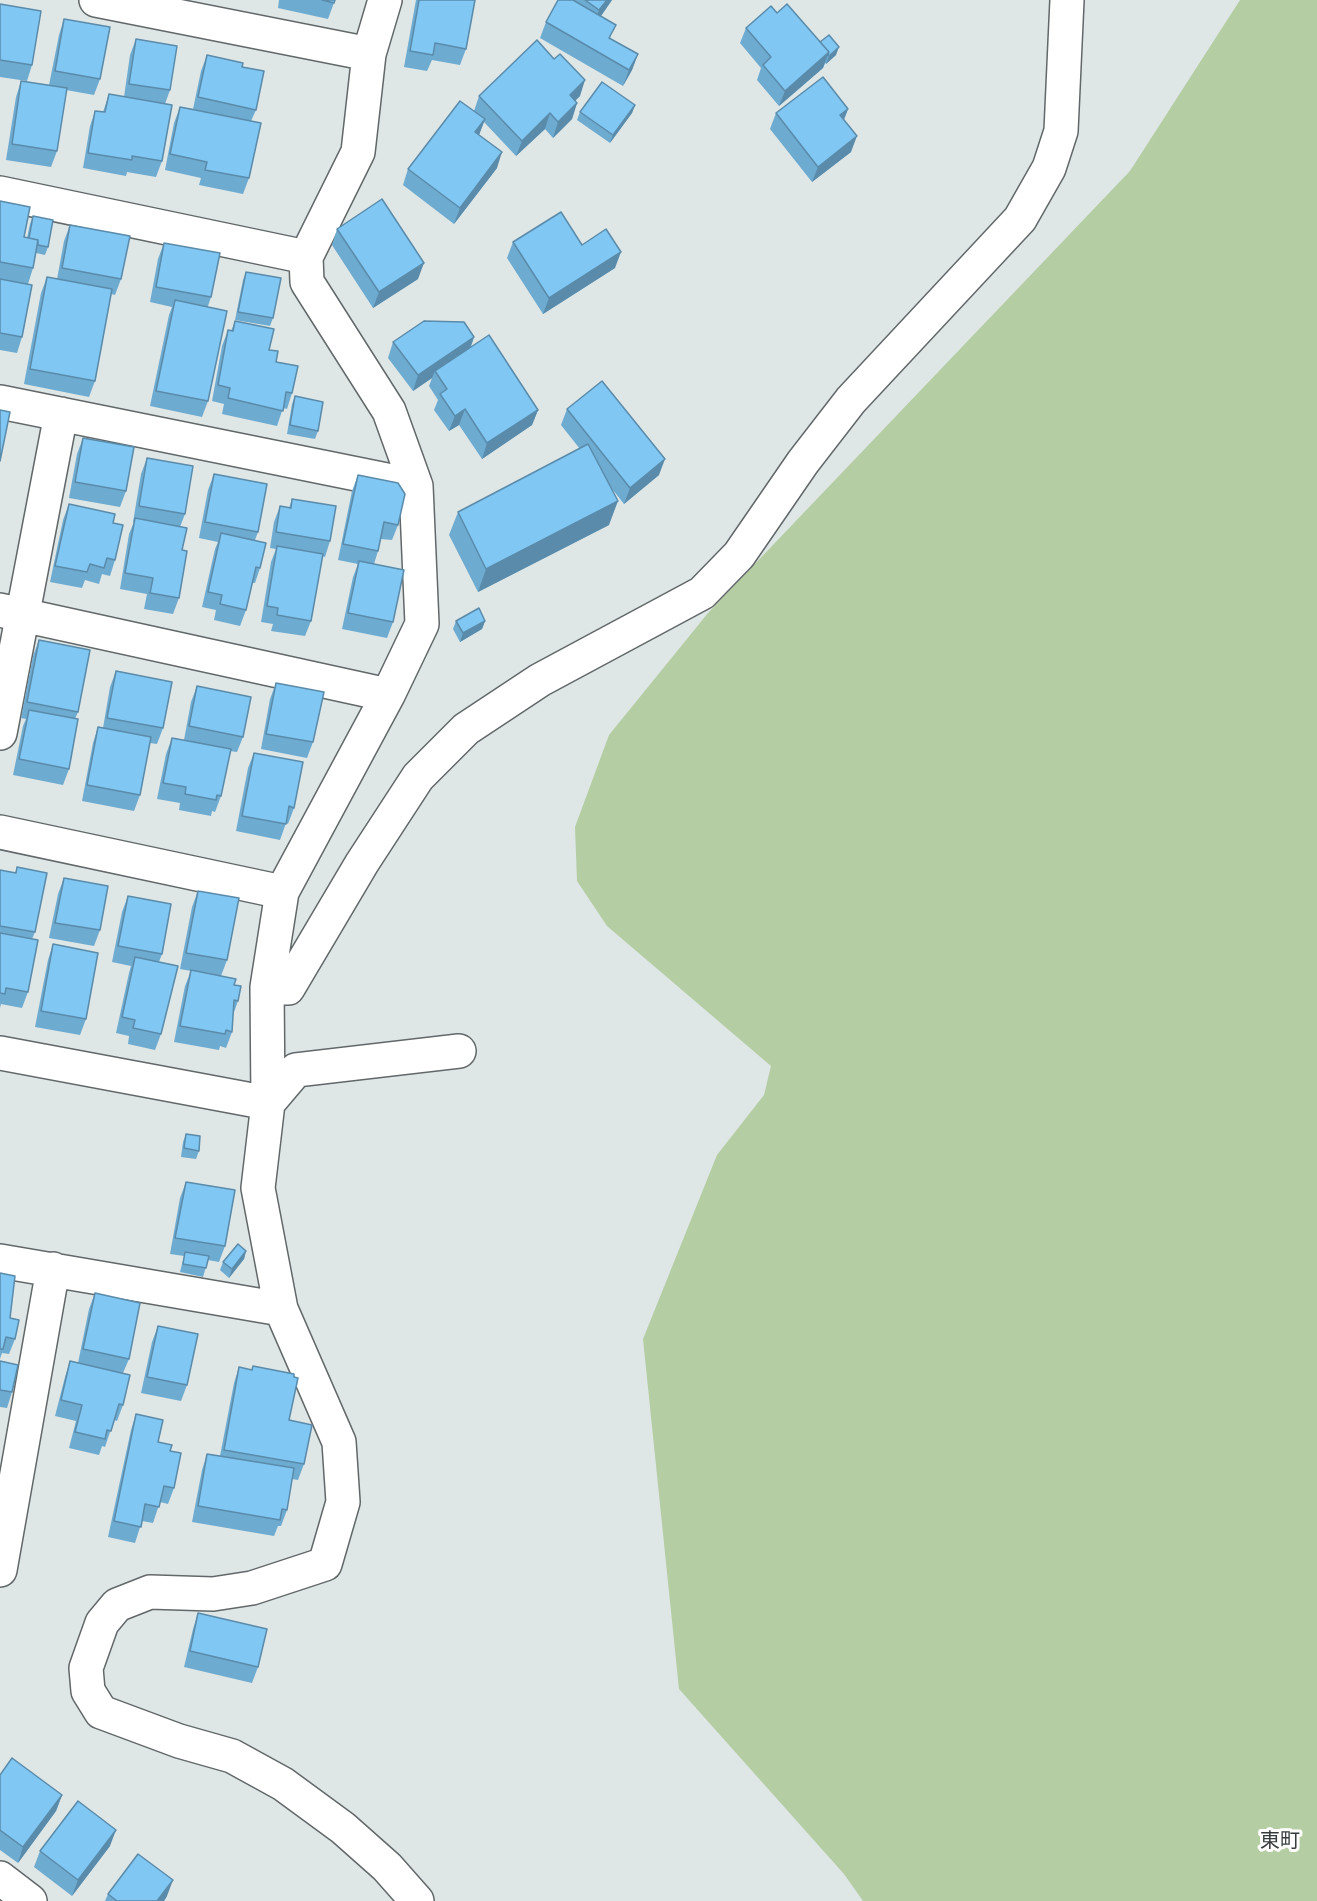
<!DOCTYPE html>
<meta charset="utf-8">
<style>
body{margin:0}
canvas{display:block;background:#dee6e6}
</style>
<canvas width="1317" height="1901"></canvas>
<script>
const ctx = document.querySelector('canvas').getContext('2d');
ctx.lineJoin = 'round';
function fillPath(path, color) { ctx.fillStyle = color; ctx.fill(path, 'evenodd'); }
const shape = rows => new Path2D(rows.map(r => 'M' + r).join(''));
function strokePath(path, color, width, dash) { ctx.strokeStyle = color; ctx.lineWidth = width; ctx.lineCap = dash ? 'butt' : 'round'; ctx.setLineDash(dash || []); ctx.stroke(path); }
function label(font, color, halo, rows, align = 'center') {
  ctx.font = font + ' "PT Serif","Noto Sans JP",serif'; ctx.lineWidth = 6; ctx.setLineDash([]); ctx.textBaseline = 'middle'; ctx.strokeStyle = halo; ctx.fillStyle = color; for (const [text, x, y, turn = 0] of rows) {
    ctx.save(); ctx.translate(x, y); ctx.rotate((+turn || 0) * Math.PI / 180); ctx.textAlign = isNaN(turn) ? turn : align; if (halo) ctx.strokeText(text, 0, 0); ctx.fillText(text, 0, 0); ctx.restore();
  }
}
const green = shape([
 [1240,0,1317,0,1317,1901,863,1901,844,1874,679,1689,643,1339,717,1155,764,1095,771,1066,607,926,577,881,575,827,609,735,708,613,1130,171]
]);
const minor = shape([
 [96,0,369,54],
 [385,0,369,54,358,152,306,257,307,282,389,411,416,486,422,624,388,695,282,892,267,987,268,1103,258,1188,281,1309,339,1442,343,1502,325,1564,252,1588,213,1594,150,1592,117,1605,102,1623,86,1668,88,1691,101,1712,179,1741,232,1756,283,1784,343,1828,387,1867,417,1901],
 [0,193,306,257],
 [0,402,416,486],
 [0,610,388,695],
 [0,733,61,414],
 [0,832,282,892],
 [267,987,288,988,362,863,418,777,466,729,540,680,702,593,739,555,803,462,851,400,1020,219,1049,168,1061,131,1067,0],
 [0,1053,268,1103],
 [268,1103,296,1070,459,1051],
 [0,1261,281,1309],
 [0,1570,53,1269],
 [0,1878,30,1901]
]);
const wall = shape([
 [279,0,335,0,328,19,278,8],
 [416,0,475,0,466,49,460,65,432,60,427,71,404,67],
 [558,0,612,0,601,16,611,39,638,54,632,70,623,86,540,38,546,22],
 [0,4,32,65,27,81,0,77],
 [777,13,820,42,836,55,826,64,825,63,823,68,779,106,757,80,761,68,740,43,746,28],
 [64,19,100,79,94,95,66,90,57,151,51,167,6,160,16,97,21,81,49,85,59,35],
 [136,39,170,90,165,104,162,161,156,177,127,172,126,176,83,168,90,126,95,111,103,112,109,94,124,97,130,55],
 [207,55,242,67,256,110,251,121,249,178,243,194,199,185,201,178,165,170,174,123,180,107,193,109,201,71],
 [479,96,580,96,575,101,577,103,572,119,553,138,545,129,516,156,484,122,479,135,497,168,454,224,403,185,408,169,474,111],
 [635,105,632,113,610,143,577,120,580,112],
 [848,109,844,120,851,152,812,182,770,129,776,113],
 [0,201,24,237,27,238,30,224,33,216,48,247,45,255,36,253,33,268,28,284,22,337,17,353,0,350],
 [70,225,121,279,115,295,111,294,95,381,89,397,24,384,41,293,47,277,57,279,64,241],
 [337,229,418,279,373,308,332,245],
 [513,242,582,245,615,268,543,314,507,258],
 [164,243,211,297,208,306,208,401,202,417,150,406,169,315,172,307,150,302,158,259],
 [246,272,273,318,270,326,235,320,243,280],
 [235,321,269,350,292,393,287,409,283,408,277,426,222,414,224,404,212,401,222,346,228,330,231,331],
 [474,337,471,347,538,410,532,425,482,459,459,425,449,431,434,410,438,400,429,386,432,378,413,391,388,358,393,342],
 [295,396,318,431,315,439,287,434,292,404],
 [567,409,659,475,624,504,609,485,609,525,478,592,449,535,458,512,580,449,561,425],
 [83,438,126,491,120,507,69,498,77,454],
 [147,458,185,514,180,527,182,550,179,598,173,614,144,609,147,594,120,589,129,534,134,522,133,522,141,474],
 [214,474,258,532,255,540,260,568,255,583,252,583,246,610,240,626,214,620,216,610,202,607,215,549,218,542,199,538,208,490],
 [358,475,398,525,392,540,381,539,378,551,374,564,393,622,387,638,342,629,353,577,358,564,338,560,352,491],
 [292,499,330,541,325,557,322,556,311,621,305,636,271,631,273,624,261,622,271,562,276,549,270,548,274,522,280,506,289,508],
 [69,504,113,523,115,560,110,576,102,574,99,584,85,580,82,588,50,582,63,520],
 [456,621,485,621,482,629,460,642,453,629],
 [39,640,78,712,75,719,69,769,63,785,13,775,23,726,26,719,21,718,33,656],
 [116,671,163,728,157,744,150,743,140,795,134,811,82,801,93,743,98,727,103,728,110,687],
 [276,683,313,742,307,758,261,749,270,699],
 [197,686,243,737,237,752,230,751,221,796,215,812,212,811,211,816,179,810,180,803,157,799,166,754,172,738,184,740,191,702],
 [254,753,294,808,288,824,286,823,280,840,236,831,248,768],
 [17,867,35,932,32,939,28,992,22,1008,1,1004,0,1008,0,870,15,873],
 [64,878,100,930,94,946,49,938,58,894],
 [198,891,227,960,221,976,234,985,238,1001,233,1015,232,1032,226,1048,220,1046,219,1050,174,1042,185,986,191,971,180,969,192,907],
 [128,896,162,954,159,962,161,1034,155,1050,128,1044,129,1036,116,1033,129,973,131,966,112,962,122,912],
 [53,944,86,1019,80,1035,35,1027,48,960],
 [186,1134,199,1151,196,1159,181,1157,183,1142],
 [186,1182,225,1246,219,1262,208,1260,203,1277,180,1272,184,1256,170,1254,180,1198],
 [246,1251,244,1259,229,1278,220,1270,223,1262],
 [0,1273,15,1339,9,1354,2,1353,0,1359],
 [95,1293,129,1359,123,1373,123,1405,117,1421,114,1420,105,1447,102,1446,99,1455,69,1448,76,1421,55,1416,65,1377,70,1361,78,1363,89,1309],
 [158,1326,187,1385,181,1401,141,1393,152,1342],
 [0,1361,12,1392,7,1408,0,1407],
 [239,1367,289,1420,304,1464,298,1480,292,1479,287,1510,281,1526,278,1526,274,1536,192,1522,202,1470,207,1454,220,1456,234,1383],
 [136,1414,158,1442,170,1451,174,1488,168,1504,160,1502,153,1523,142,1521,135,1543,108,1537,131,1430],
 [198,1613,258,1667,252,1683,184,1667,193,1629],
 [0,1775,62,1795,56,1811,18,1863,0,1850],
 [110,1846,72,1896,34,1867,40,1851],
 [108,1894,167,1896,164,1901,105,1901]
]);
const shadedWall = shape([
 [607,0,612,0,594,26,599,10],
 [839,47,836,55,826,64,829,56],
 [829,52,823,68,779,106,785,91],
 [638,54,632,70,623,86,629,70],
 [585,80,580,96,564,111,570,95],
 [577,103,572,119,553,138,558,122],
 [635,105,632,113,610,143,613,135],
 [848,109,842,124,840,115],
 [550,113,545,129,516,156,522,141],
 [485,119,479,135,475,132],
 [857,136,851,152,812,182,818,167],
 [502,152,497,168,454,224,460,208],
 [621,252,615,268,543,314,549,298],
 [424,263,418,279,373,308,379,292],
 [474,337,468,353,435,371,432,378,413,391,418,375],
 [465,409,459,425,449,431,455,416],
 [538,410,532,425,482,459,487,443],
 [665,459,659,475,624,504,630,488],
 [618,501,609,525,478,592,486,569],
 [485,621,482,629,460,642,463,633],
 [246,1251,244,1259,229,1278,232,1269],
 [62,1795,56,1811,18,1863,23,1847],
 [116,1830,110,1846,72,1896,78,1880],
 [173,1880,167,1896,164,1901,157,1901]
]);
const building = shape([
 [322,0,335,0,334,3,322,0],
 [419,0,475,0,466,49,435,43,433,55,410,51,419,0],
 [558,0,573,0,616,25,609,38,638,54,629,70,546,22,558,0],
 [585,0,607,0,599,10,585,0],
 [0,4,41,11,32,65,0,60,0,4],
 [787,4,829,52,785,91,763,65,771,57,746,28,771,6,777,13,787,4],
 [64,19,110,27,100,79,55,71,64,19],
 [829,35,839,47,829,56,828,55,829,52,820,42,829,35],
 [136,39,177,46,170,90,129,84,136,39],
 [537,40,554,59,560,54,585,80,570,95,577,103,558,122,550,113,522,141,479,96,537,40],
 [207,55,243,63,242,67,264,71,256,110,198,97,207,55],
 [823,77,848,109,840,115,857,136,818,167,776,113,823,77],
 [21,81,67,88,57,151,12,144,21,81],
 [602,82,635,105,613,135,580,112,602,82],
 [109,94,172,105,162,161,132,156,132,160,88,153,95,111,105,112,109,94],
 [460,101,485,119,475,132,502,152,460,208,408,169,460,101],
 [180,107,261,123,249,178,205,170,207,162,170,154,180,107],
 [382,199,424,263,379,292,337,229,382,199],
 [0,201,30,207,24,237,38,240,33,268,0,262,0,201],
 [561,212,582,245,606,229,621,252,549,298,513,242,561,212],
 [33,216,53,220,48,247,38,245,38,240,29,238,33,216],
 [70,225,130,236,121,279,62,268,70,225],
 [164,243,220,253,211,297,156,287,164,243],
 [246,272,281,278,273,318,238,312,246,272],
 [47,277,112,289,95,381,30,369,47,277],
 [0,279,32,285,22,337,0,333,0,279],
 [175,300,227,311,208,401,156,391,175,300],
 [235,321,274,329,269,350,278,351,276,362,298,366,292,393,286,392,283,411,228,398,230,388,218,385,228,330,233,331,235,321],
 [424,321,464,322,474,337,418,375,393,342,424,321],
 [489,335,538,410,487,443,465,409,455,416,440,394,447,389,435,371,489,335],
 [602,381,665,459,630,488,567,409,602,381],
 [295,396,323,402,318,431,290,425,295,396],
 [0,410,10,412,0,461,0,410],
 [83,438,134,447,126,491,75,482,83,438],
 [588,444,618,501,486,569,458,512,588,444],
 [147,458,193,466,185,514,139,506,147,458],
 [214,474,267,484,258,532,205,522,214,474],
 [358,475,398,483,405,494,398,525,384,522,378,551,343,544,358,475],
 [292,499,336,506,330,541,276,532,280,506,291,508,292,499],
 [69,504,115,514,113,523,123,525,115,560,107,558,104,568,90,564,87,572,55,566,69,504],
 [135,518,187,528,182,550,187,551,179,598,150,593,153,578,125,573,135,518],
 [221,533,266,543,260,568,256,567,246,610,220,604,222,595,208,592,221,533],
 [277,546,323,554,311,621,277,615,278,608,267,606,277,546],
 [359,561,404,570,393,622,348,613,359,561],
 [479,608,485,621,463,633,456,621,479,608],
 [39,640,90,650,78,712,27,702,39,640],
 [116,671,172,682,163,728,107,718,116,671],
 [276,683,324,692,313,742,266,734,276,683],
 [197,686,251,697,243,737,189,726,197,686],
 [29,710,78,719,69,769,19,759,29,710],
 [98,727,151,737,140,795,87,785,98,727],
 [172,738,231,749,221,796,217,795,216,800,185,794,186,787,163,783,172,738],
 [254,753,303,762,294,808,289,806,286,824,242,816,254,753],
 [17,867,47,873,35,932,0,926,0,870,16,873,17,867],
 [64,878,108,886,100,930,55,923,64,878],
 [198,891,239,898,227,960,186,953,198,891],
 [128,896,171,904,162,954,118,946,128,896],
 [0,933,38,940,28,992,6,988,5,994,0,993,0,933],
 [53,944,98,953,86,1019,41,1011,53,944],
 [135,957,178,966,161,1034,133,1028,135,1020,122,1017,135,957],
 [191,970,236,979,234,985,241,986,238,1001,234,1000,232,1032,226,1030,225,1034,180,1026,191,970],
 [186,1134,200,1136,199,1151,184,1148,186,1134],
 [186,1182,235,1190,225,1246,175,1238,186,1182],
 [238,1244,246,1251,232,1269,223,1262,238,1244],
 [185,1252,209,1256,206,1268,183,1264,185,1252],
 [0,1273,15,1276,10,1318,19,1320,15,1339,6,1337,3,1349,0,1349,0,1273],
 [95,1293,140,1303,129,1359,83,1349,95,1293],
 [158,1326,198,1334,187,1385,147,1377,158,1326],
 [0,1361,18,1365,12,1392,0,1390,0,1361],
 [70,1361,130,1375,123,1405,119,1404,111,1431,107,1430,105,1439,75,1432,82,1405,61,1400,70,1361],
 [253,1366,294,1374,294,1377,298,1378,289,1420,312,1425,304,1464,224,1450,239,1367,252,1370,253,1366],
 [136,1414,163,1420,158,1442,172,1445,170,1451,181,1453,174,1488,164,1486,159,1507,145,1504,141,1527,114,1521,136,1414],
 [207,1454,294,1468,287,1510,282,1509,280,1520,198,1506,207,1454],
 [198,1613,267,1629,258,1667,190,1651,198,1613],
 [12,1758,62,1795,23,1847,0,1830,0,1775,12,1758],
 [78,1801,116,1830,78,1880,40,1851,78,1801],
 [138,1854,173,1880,157,1901,117,1901,108,1894,138,1854]
]);
const quarterNames = [
 ["東町",1280,1841]
];
fillPath(green, '#b4cda2');
strokePath(minor, '#626869', 36);
strokePath(minor, '#fff', 33);
fillPath(wall, '#6eabd1');
fillPath(shadedWall, '#5a8baa');
fillPath(building, '#80c7f3');
strokePath(building, '#5a8baa', 1.5);
label('20px', '#363c3d', '#fff', quarterNames);
</script>
